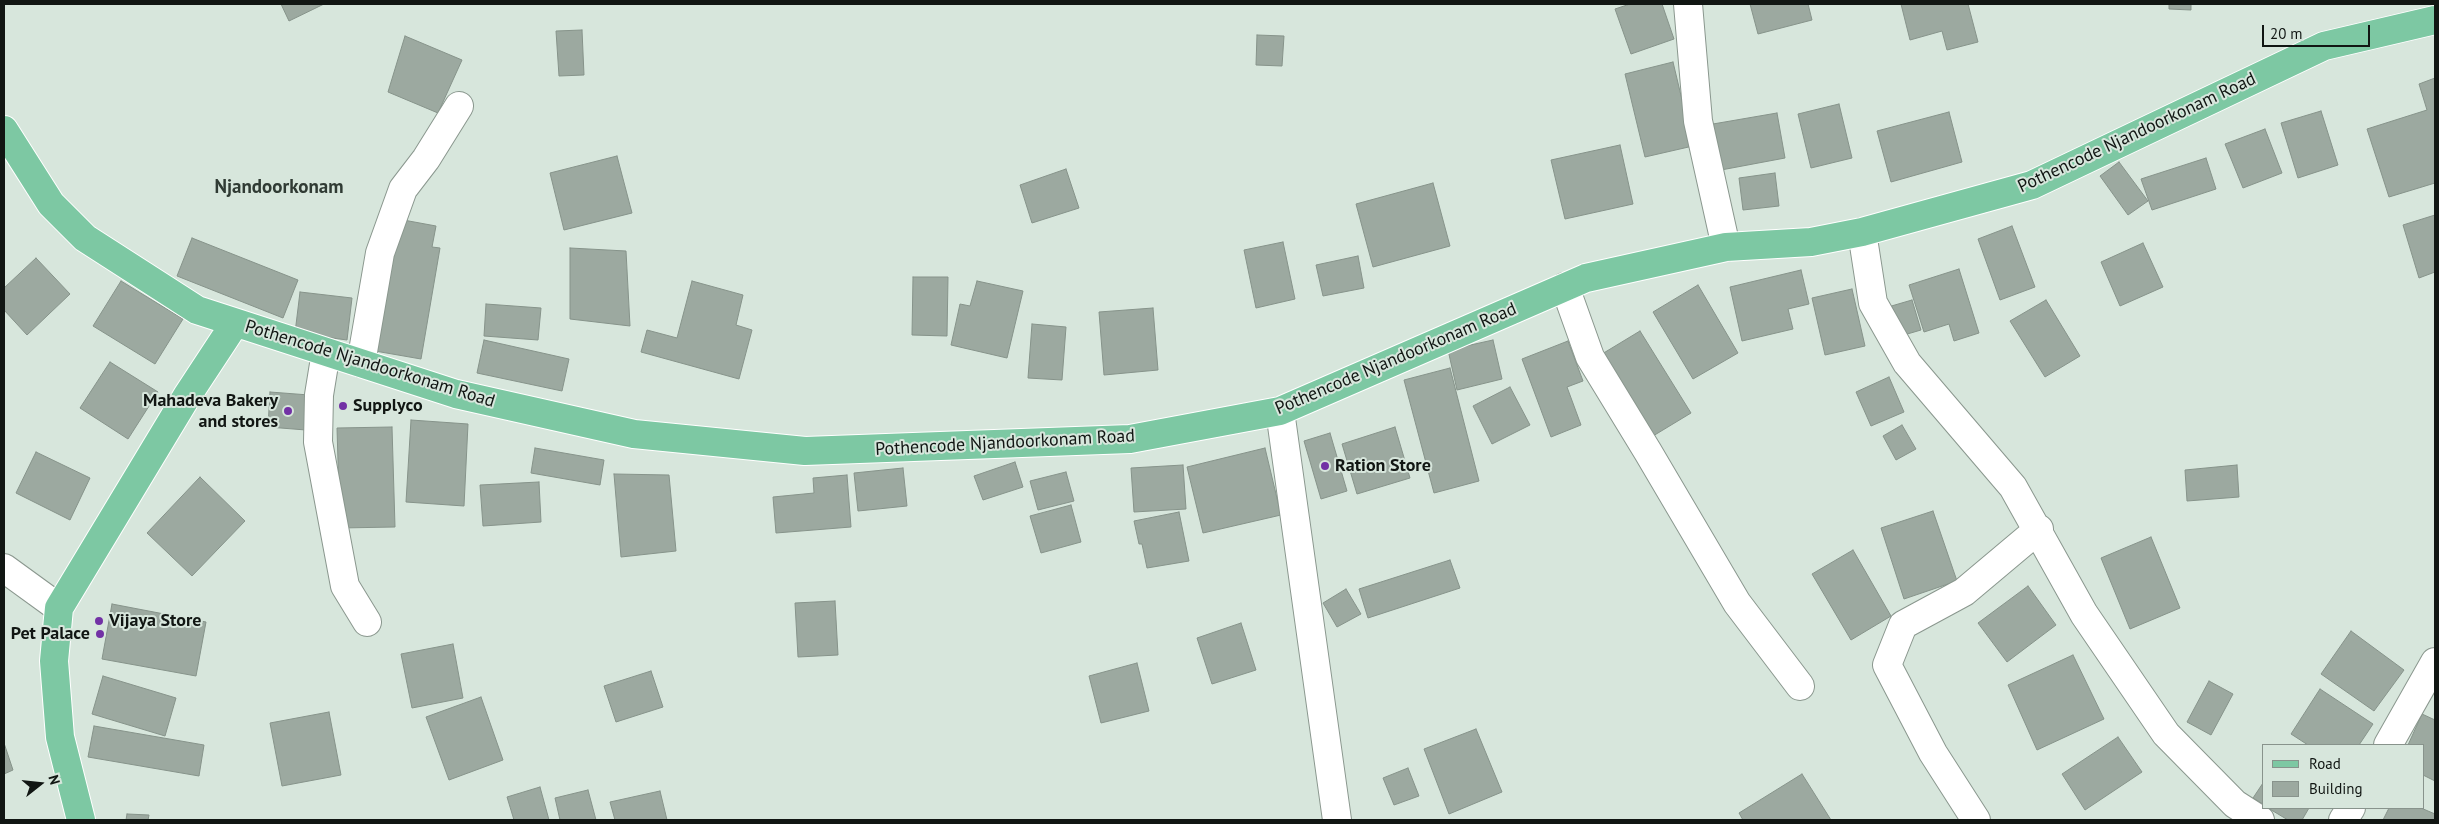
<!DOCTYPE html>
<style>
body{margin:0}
#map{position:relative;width:2439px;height:824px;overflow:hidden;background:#d7e6dc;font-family:"PT Sans",sans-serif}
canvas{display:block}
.frame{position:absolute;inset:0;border:5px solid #111613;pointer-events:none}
.legend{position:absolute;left:2262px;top:744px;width:162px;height:65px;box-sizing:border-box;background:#d7e6dc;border:1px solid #88938c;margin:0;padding:6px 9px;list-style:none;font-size:15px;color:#111613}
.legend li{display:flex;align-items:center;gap:10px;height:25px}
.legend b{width:25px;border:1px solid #88938c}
.north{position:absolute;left:15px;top:759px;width:50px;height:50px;-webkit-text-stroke:4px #d7e6dc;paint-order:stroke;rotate:74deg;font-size:14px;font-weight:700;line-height:20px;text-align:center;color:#111613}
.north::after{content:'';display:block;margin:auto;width:18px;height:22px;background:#111613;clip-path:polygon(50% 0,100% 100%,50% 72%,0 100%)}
.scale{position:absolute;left:2262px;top:25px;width:108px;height:22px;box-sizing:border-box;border:2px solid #111613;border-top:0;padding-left:6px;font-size:15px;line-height:18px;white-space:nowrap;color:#111613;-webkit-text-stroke:4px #d7e6dc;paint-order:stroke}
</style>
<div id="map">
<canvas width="2439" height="824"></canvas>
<div class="frame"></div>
<ul class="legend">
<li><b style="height:6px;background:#7dc8a3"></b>Road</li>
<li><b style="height:14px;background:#9ca9a0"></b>Building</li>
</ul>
<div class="north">N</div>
<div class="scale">20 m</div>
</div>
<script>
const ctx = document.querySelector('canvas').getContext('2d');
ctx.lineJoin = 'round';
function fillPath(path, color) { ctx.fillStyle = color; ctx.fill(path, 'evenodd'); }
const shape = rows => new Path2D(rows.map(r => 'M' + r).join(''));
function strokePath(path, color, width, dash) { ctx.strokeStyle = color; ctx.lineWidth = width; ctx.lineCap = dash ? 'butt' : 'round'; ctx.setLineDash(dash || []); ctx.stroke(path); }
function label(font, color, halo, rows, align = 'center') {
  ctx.font = font + ' "PT Sans",sans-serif'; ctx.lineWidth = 4; ctx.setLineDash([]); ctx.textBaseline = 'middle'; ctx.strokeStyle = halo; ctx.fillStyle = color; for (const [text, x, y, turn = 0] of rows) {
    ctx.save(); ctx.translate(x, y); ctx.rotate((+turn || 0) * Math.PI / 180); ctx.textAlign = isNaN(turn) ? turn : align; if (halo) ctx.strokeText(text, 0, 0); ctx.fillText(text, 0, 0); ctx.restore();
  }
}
const building = shape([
 [281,4,324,4,289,21,281,4],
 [1630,4,1662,4,1674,39,1631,54,1615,9,1630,4],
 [1750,4,1808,4,1812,20,1758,34,1750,4],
 [1901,4,1968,4,1978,42,1947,50,1942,31,1910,40,1901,4],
 [2169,4,2191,4,2191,10,2169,9,2169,4],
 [582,30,584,75,559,76,556,31,582,30],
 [1257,35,1284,36,1282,66,1256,65,1257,35],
 [405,36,462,60,438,113,388,92,405,36],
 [1673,62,1693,146,1645,157,1625,74,1673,62],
 [2435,78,2435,183,2389,197,2367,129,2427,110,2419,84,2435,78],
 [1839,104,1852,158,1811,168,1798,114,1839,104],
 [2321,111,2338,165,2298,178,2281,123,2321,111],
 [1949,112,1962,162,1891,182,1877,131,1949,112],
 [1777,113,1785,158,1721,170,1713,124,1777,113],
 [2265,129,2282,173,2243,188,2225,144,2265,129],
 [1620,145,1633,204,1565,219,1551,160,1620,145],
 [617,156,632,213,564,230,550,173,617,156],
 [2206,158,2216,189,2152,210,2141,179,2206,158],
 [2119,162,2148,201,2128,215,2100,176,2119,162],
 [1066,169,1079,208,1032,223,1020,185,1066,169],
 [1775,173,1779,206,1743,210,1739,178,1775,173],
 [1433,183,1450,246,1373,267,1356,204,1433,183],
 [2435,215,2435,272,2419,278,2403,225,2435,215],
 [398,219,436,226,432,247,440,248,421,359,375,351,398,219],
 [2012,226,2035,287,2000,300,1978,239,2012,226],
 [192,238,298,280,283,318,177,276,192,238],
 [1283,242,1295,299,1256,308,1244,250,1283,242],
 [2143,243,2163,287,2120,306,2101,262,2143,243],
 [570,248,626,251,630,326,570,319,570,248],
 [1358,256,1364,288,1323,296,1316,265,1358,256],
 [36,258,70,294,27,335,4,310,4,288,36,258],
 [1959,269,1979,333,1954,341,1949,324,1924,332,1909,285,1959,269],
 [1801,270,1809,304,1788,309,1793,329,1742,341,1730,287,1801,270],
 [913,277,948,277,947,336,912,335,913,277],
 [121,281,183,319,155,364,93,326,121,281],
 [692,281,743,295,736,325,752,330,739,379,641,352,647,330,677,338,692,281],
 [977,281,1023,291,1007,358,951,345,960,304,970,306,977,281],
 [1698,285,1738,353,1693,379,1653,312,1698,285],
 [1852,289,1865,346,1825,355,1812,298,1852,289],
 [300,292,352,298,347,340,295,333,300,292],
 [1912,300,1921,330,1897,337,1888,307,1912,300],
 [2046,300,2080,356,2045,377,2010,321,2046,300],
 [486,304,541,308,538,340,484,336,486,304],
 [1153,308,1158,370,1104,375,1099,312,1153,308],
 [1032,324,1066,327,1062,380,1028,378,1032,324],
 [1640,331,1691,413,1653,436,1602,354,1640,331],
 [484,340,569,359,562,391,477,373,484,340],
 [1493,340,1502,379,1457,390,1448,350,1493,340],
 [1568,341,1583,381,1567,387,1581,425,1551,437,1522,359,1568,341],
 [110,362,158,392,128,439,80,408,110,362],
 [1450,368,1479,481,1434,493,1404,380,1450,368],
 [1889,377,1904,412,1871,426,1856,392,1889,377],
 [1510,387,1530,425,1492,444,1473,406,1510,387],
 [270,392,309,395,306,430,268,427,270,392],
 [411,420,468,424,464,506,406,502,411,420],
 [1902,425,1916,449,1896,460,1883,436,1902,425],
 [392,427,395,527,340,528,337,428,392,427],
 [1395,427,1410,478,1357,494,1342,444,1395,427],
 [1330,433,1347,491,1321,499,1304,441,1330,433],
 [535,448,604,460,600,485,531,473,535,448],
 [1265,448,1281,515,1203,533,1187,467,1265,448],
 [36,452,90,478,70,520,16,493,36,452],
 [1015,462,1023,487,983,500,974,476,1015,462],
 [1183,465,1186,509,1134,512,1131,468,1183,465],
 [2237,465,2239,497,2187,501,2185,470,2237,465],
 [903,468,907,506,858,511,854,473,903,468],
 [1066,472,1074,501,1038,510,1030,481,1066,472],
 [614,474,669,475,676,551,621,557,614,474],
 [847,475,851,527,776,533,773,497,814,493,813,478,847,475],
 [200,477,245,521,192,576,147,533,200,477],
 [539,482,541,522,483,526,480,485,539,482],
 [1071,505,1081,542,1041,553,1030,516,1071,505],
 [1933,511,1957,581,1904,599,1881,528,1933,511],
 [1179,512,1189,561,1147,568,1142,544,1139,544,1134,521,1179,512],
 [2151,537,2180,608,2130,629,2101,558,2151,537],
 [1853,550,1891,616,1851,640,1812,574,1853,550],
 [1450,560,1460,588,1368,618,1359,589,1450,560],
 [2028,586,2056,625,2007,662,1978,623,2028,586],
 [1346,589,1361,614,1337,627,1323,603,1346,589],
 [835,601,838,655,798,657,795,603,835,601],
 [112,604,206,622,196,676,102,659,112,604],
 [1241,623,1256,670,1212,684,1197,638,1241,623],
 [2351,631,2404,670,2374,711,2321,674,2351,631],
 [453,644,463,698,412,708,401,654,453,644],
 [2073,655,2104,719,2037,750,2008,685,2073,655],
 [1137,663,1149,711,1101,723,1089,676,1137,663],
 [651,671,663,707,616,722,604,686,651,671],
 [103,676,176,698,165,736,92,714,103,676],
 [2209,681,2233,694,2211,735,2187,722,2209,681],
 [2320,689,2373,724,2359,745,2308,745,2291,734,2320,689],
 [481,697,503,760,449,780,426,717,481,697],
 [329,712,341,775,282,786,270,723,329,712],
 [2422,714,2435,720,2435,781,2423,775,2423,745,2408,745,2422,714],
 [94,726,204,745,199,776,88,757,94,726],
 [1476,729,1502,792,1449,814,1424,749,1476,729],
 [2118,737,2142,772,2085,810,2062,774,2118,737],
 [4,743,13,770,4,774,4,743],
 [1408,768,1419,796,1394,805,1383,778,1408,768],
 [1802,774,1831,820,1743,820,1739,813,1802,774],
 [2263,783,2263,804,2253,798,2263,783],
 [540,787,549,820,514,820,507,797,540,787],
 [588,790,596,820,560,820,555,798,588,790],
 [660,791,667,820,615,820,610,802,660,791],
 [2268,808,2309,808,2302,820,2288,820,2268,808],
 [2389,808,2421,808,2435,814,2435,820,2383,820,2389,808],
 [127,814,149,815,148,820,126,820,127,814]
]);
const minor = shape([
 [1688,4,1698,121,1726,247],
 [1862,232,1873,303,1907,363,2013,487,2084,614,2166,734,2235,804,2260,820],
 [1565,287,1590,357,1648,452,1737,603,1800,686],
 [326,352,319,395,318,442,345,586,367,622],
 [361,363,380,253,403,189,426,159,459,106],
 [1280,411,1337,820],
 [4,568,59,608],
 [2388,745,2435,662],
 [1976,820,1933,753,1887,665,1903,625,1964,592,2039,529],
 [2343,820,2351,808]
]);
const major = shape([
 [4,130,51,204,85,238,197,310,456,394,634,434,805,451,1130,439,1280,411,1586,278,1726,247,1811,242,1862,232,2032,185,2324,46,2435,20],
 [81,820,60,737,54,661,59,608,187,396,235,323]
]);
const markers = [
 [343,406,5,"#7231a5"],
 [288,411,5,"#7231a5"],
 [1325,466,5,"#7231a5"],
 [99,621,5,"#7231a5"],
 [100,634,5,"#7231a5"]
];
const streetNames = [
 ["Pothencode Njandoorkonam Road",2137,133,-25],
 ["Pothencode Njandoorkonam Road",1396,359,-23],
 ["Pothencode Njandoorkonam Road",370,364,17],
 ["Pothencode Njandoorkonam Road",1005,443,-3]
];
const poiNames = [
 ["Mahadeva Bakery",278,401,"right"],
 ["and stores",278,422,"right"],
 ["Supplyco",353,406],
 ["Ration Store",1335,466],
 ["Vijaya Store",109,621],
 ["Pet Palace",90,634,"right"]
];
const neighbourhoodNames = [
 ["Njandoorkonam",279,188]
];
fillPath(building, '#9ca9a0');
strokePath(building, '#86938a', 1);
strokePath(minor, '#8a978e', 30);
strokePath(major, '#fff', 30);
strokePath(minor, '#fff', 28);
strokePath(major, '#7dc8a3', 28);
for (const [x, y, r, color] of markers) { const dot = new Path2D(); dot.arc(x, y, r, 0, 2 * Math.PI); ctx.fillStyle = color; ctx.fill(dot); strokePath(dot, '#d7e6dc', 2); }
label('18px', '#111613', '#d7e6dc', streetNames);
label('bold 18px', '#111613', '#d7e6dc', poiNames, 'left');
label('bold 19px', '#303b34', '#d7e6dc', neighbourhoodNames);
</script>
